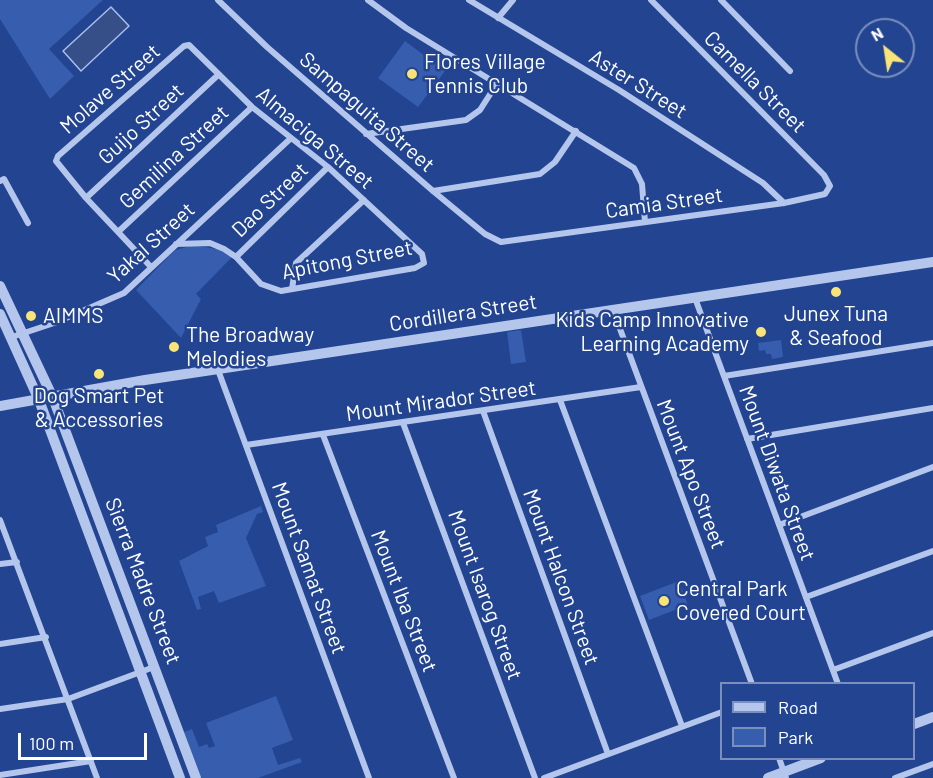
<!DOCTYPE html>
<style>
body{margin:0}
#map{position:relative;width:933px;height:778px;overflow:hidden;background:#224491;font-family:Barlow,sans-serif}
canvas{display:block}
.legend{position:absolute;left:720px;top:682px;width:195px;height:78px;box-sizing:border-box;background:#224491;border:2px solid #7a8fbd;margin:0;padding:8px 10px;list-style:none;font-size:18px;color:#fff}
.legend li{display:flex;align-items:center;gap:12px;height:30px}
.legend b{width:30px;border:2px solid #7a8fbd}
.north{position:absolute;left:855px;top:18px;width:60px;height:60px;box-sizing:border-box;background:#224491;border:2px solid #7a8fbd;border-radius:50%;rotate:330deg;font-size:16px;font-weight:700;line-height:24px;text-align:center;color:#fff}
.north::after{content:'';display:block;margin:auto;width:21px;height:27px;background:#f8e477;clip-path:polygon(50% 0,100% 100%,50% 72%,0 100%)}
.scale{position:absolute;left:18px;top:733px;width:129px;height:27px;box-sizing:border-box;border:3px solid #fff;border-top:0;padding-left:8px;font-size:18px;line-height:21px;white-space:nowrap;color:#fff;-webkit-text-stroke:4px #224491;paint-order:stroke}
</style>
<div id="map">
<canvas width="933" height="778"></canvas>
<ul class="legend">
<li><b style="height:8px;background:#b4c6ec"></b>Road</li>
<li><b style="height:16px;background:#365dae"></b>Park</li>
</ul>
<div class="north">N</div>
<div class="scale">100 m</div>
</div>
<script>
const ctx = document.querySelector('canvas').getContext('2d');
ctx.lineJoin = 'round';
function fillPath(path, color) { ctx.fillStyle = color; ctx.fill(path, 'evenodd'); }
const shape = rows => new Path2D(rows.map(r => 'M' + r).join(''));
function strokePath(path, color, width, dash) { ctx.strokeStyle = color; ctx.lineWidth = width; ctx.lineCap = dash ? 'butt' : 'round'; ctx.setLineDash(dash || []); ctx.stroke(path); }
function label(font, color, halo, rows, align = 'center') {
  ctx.font = font + ' Barlow,sans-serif'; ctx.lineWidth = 5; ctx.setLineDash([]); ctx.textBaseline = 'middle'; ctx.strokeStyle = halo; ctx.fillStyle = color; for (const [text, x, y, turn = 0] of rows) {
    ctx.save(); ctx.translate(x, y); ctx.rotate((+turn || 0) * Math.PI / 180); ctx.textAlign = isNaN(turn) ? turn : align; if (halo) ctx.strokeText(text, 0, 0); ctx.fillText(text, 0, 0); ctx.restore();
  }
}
const green = shape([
 [0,0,103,0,49,49,74,76,50,99,0,19],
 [405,41,445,71,418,107,378,78],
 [193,245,217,249,232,257,196,294,201,299,181,338,136,290,169,256,176,250],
 [521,330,526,362,511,364,507,332],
 [781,340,783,357,772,359,771,354,766,354,765,350,759,351,758,343],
 [261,506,263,512,257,514,246,538,266,586,219,603,214,591,198,597,201,609,197,610,179,561,208,546,205,537,218,532,216,525],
 [679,581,688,605,649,620,640,596],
 [276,696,293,740,272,748,278,765,300,758,302,762,258,778,201,778,184,732,192,729,199,747,207,744,209,748,215,746,206,723]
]);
const water = shape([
 [111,7,129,26,81,71,63,51,111,7]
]);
const minor = shape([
 [218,0,267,47,433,191,485,234,501,242,784,203,825,194,830,186,824,175,651,0],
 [368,0,406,28,634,168,642,184,645,222],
 [469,0,619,90,763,183,784,203],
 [721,0,790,71],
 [498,18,513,0],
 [366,134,466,120,480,110,496,85],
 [0,181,4,179,28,223],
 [433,191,540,174,555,162,576,131],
 [86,198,218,75],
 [118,232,252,107],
 [236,257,328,167],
 [151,267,86,198,56,161,58,156,184,46,189,45,252,107,328,167,422,254,424,263,415,268,281,291,261,284,236,257,224,249,210,243,176,244],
 [292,289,296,263,364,200],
 [695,298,838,684],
 [613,310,752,684],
 [12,337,57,322,124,293,290,139],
 [218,370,369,778],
 [724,376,933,343],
 [560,400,682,726],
 [483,411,608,754],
 [403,423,535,778],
 [323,435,454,778],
 [747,439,933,408],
 [246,445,641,387],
 [0,520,97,778],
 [779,525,933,467],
 [0,564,17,562],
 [806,597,933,551],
 [0,644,46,637],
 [833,670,933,633],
 [0,709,68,699,154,667],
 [779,758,786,778],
 [0,775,91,761],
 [544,778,722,712],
 [895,778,933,764]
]);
const tertiary = shape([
 [0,286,53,398,196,778],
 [0,314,39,400,180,778],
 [0,406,145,380,933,262],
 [914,724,933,717],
 [768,778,821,758]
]);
const markers = [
 [412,74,6,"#f8e477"],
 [836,292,6,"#f8e477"],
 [31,316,6,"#f8e477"],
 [761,332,6,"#f8e477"],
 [174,347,6,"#f8e477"],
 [99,374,6,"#f8e477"],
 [664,601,6,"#f8e477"]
];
const poiNames = [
 ["Flores Village",424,62],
 ["Tennis Club",424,86],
 ["Junex Tuna",836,314,"center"],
 ["& Seafood",836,338,"center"],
 ["AIMMS",43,316],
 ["Kids Camp Innovative",749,320,"right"],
 ["Learning Academy",749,344,"right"],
 ["The Broadway",186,335],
 ["Melodies",186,359],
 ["Dog Smart Pet",99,396,"center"],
 ["& Accessories",99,420,"center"],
 ["Central Park",676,589],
 ["Covered Court",676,613]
];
const streetNames = [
 ["Camella Street",755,82,45],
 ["Aster Street",638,84,32],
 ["Molave Street",110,89,-41],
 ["Sampaguita Street",367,112,41],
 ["Guijo Street",141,124,-43],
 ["Almaciga Street",315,138,40],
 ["Gemilina Street",174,157,-43],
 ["Dao Street",270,200,-44],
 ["Camia Street",664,203,-8],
 ["Yakal Street",151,243,-42],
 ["Apitong Street",347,260,-11],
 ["Cordillera Street",463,313,-9],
 ["Mount Mirador Street",441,401,-8],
 ["Mount Diwata Street",777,473,70],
 ["Mount Apo Street",691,474,69],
 ["Mount Samat Street",309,568,70],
 ["Mount Halcon Street",561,577,70],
 ["Sierra Madre Street",143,581,69],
 ["Mount Isarog Street",485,595,70],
 ["Mount Iba Street",404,601,69]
];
fillPath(green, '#365dae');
fillPath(water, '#364f88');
strokePath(water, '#a8bfed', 1.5);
strokePath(minor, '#b4c6ec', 6);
strokePath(tertiary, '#b4c6ec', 10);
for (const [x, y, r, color] of markers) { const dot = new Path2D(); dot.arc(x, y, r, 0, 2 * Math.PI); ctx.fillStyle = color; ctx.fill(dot); strokePath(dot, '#224491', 2); }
label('21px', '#fff', '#224491', poiNames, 'left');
label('21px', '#fff', '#224491', streetNames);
</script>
